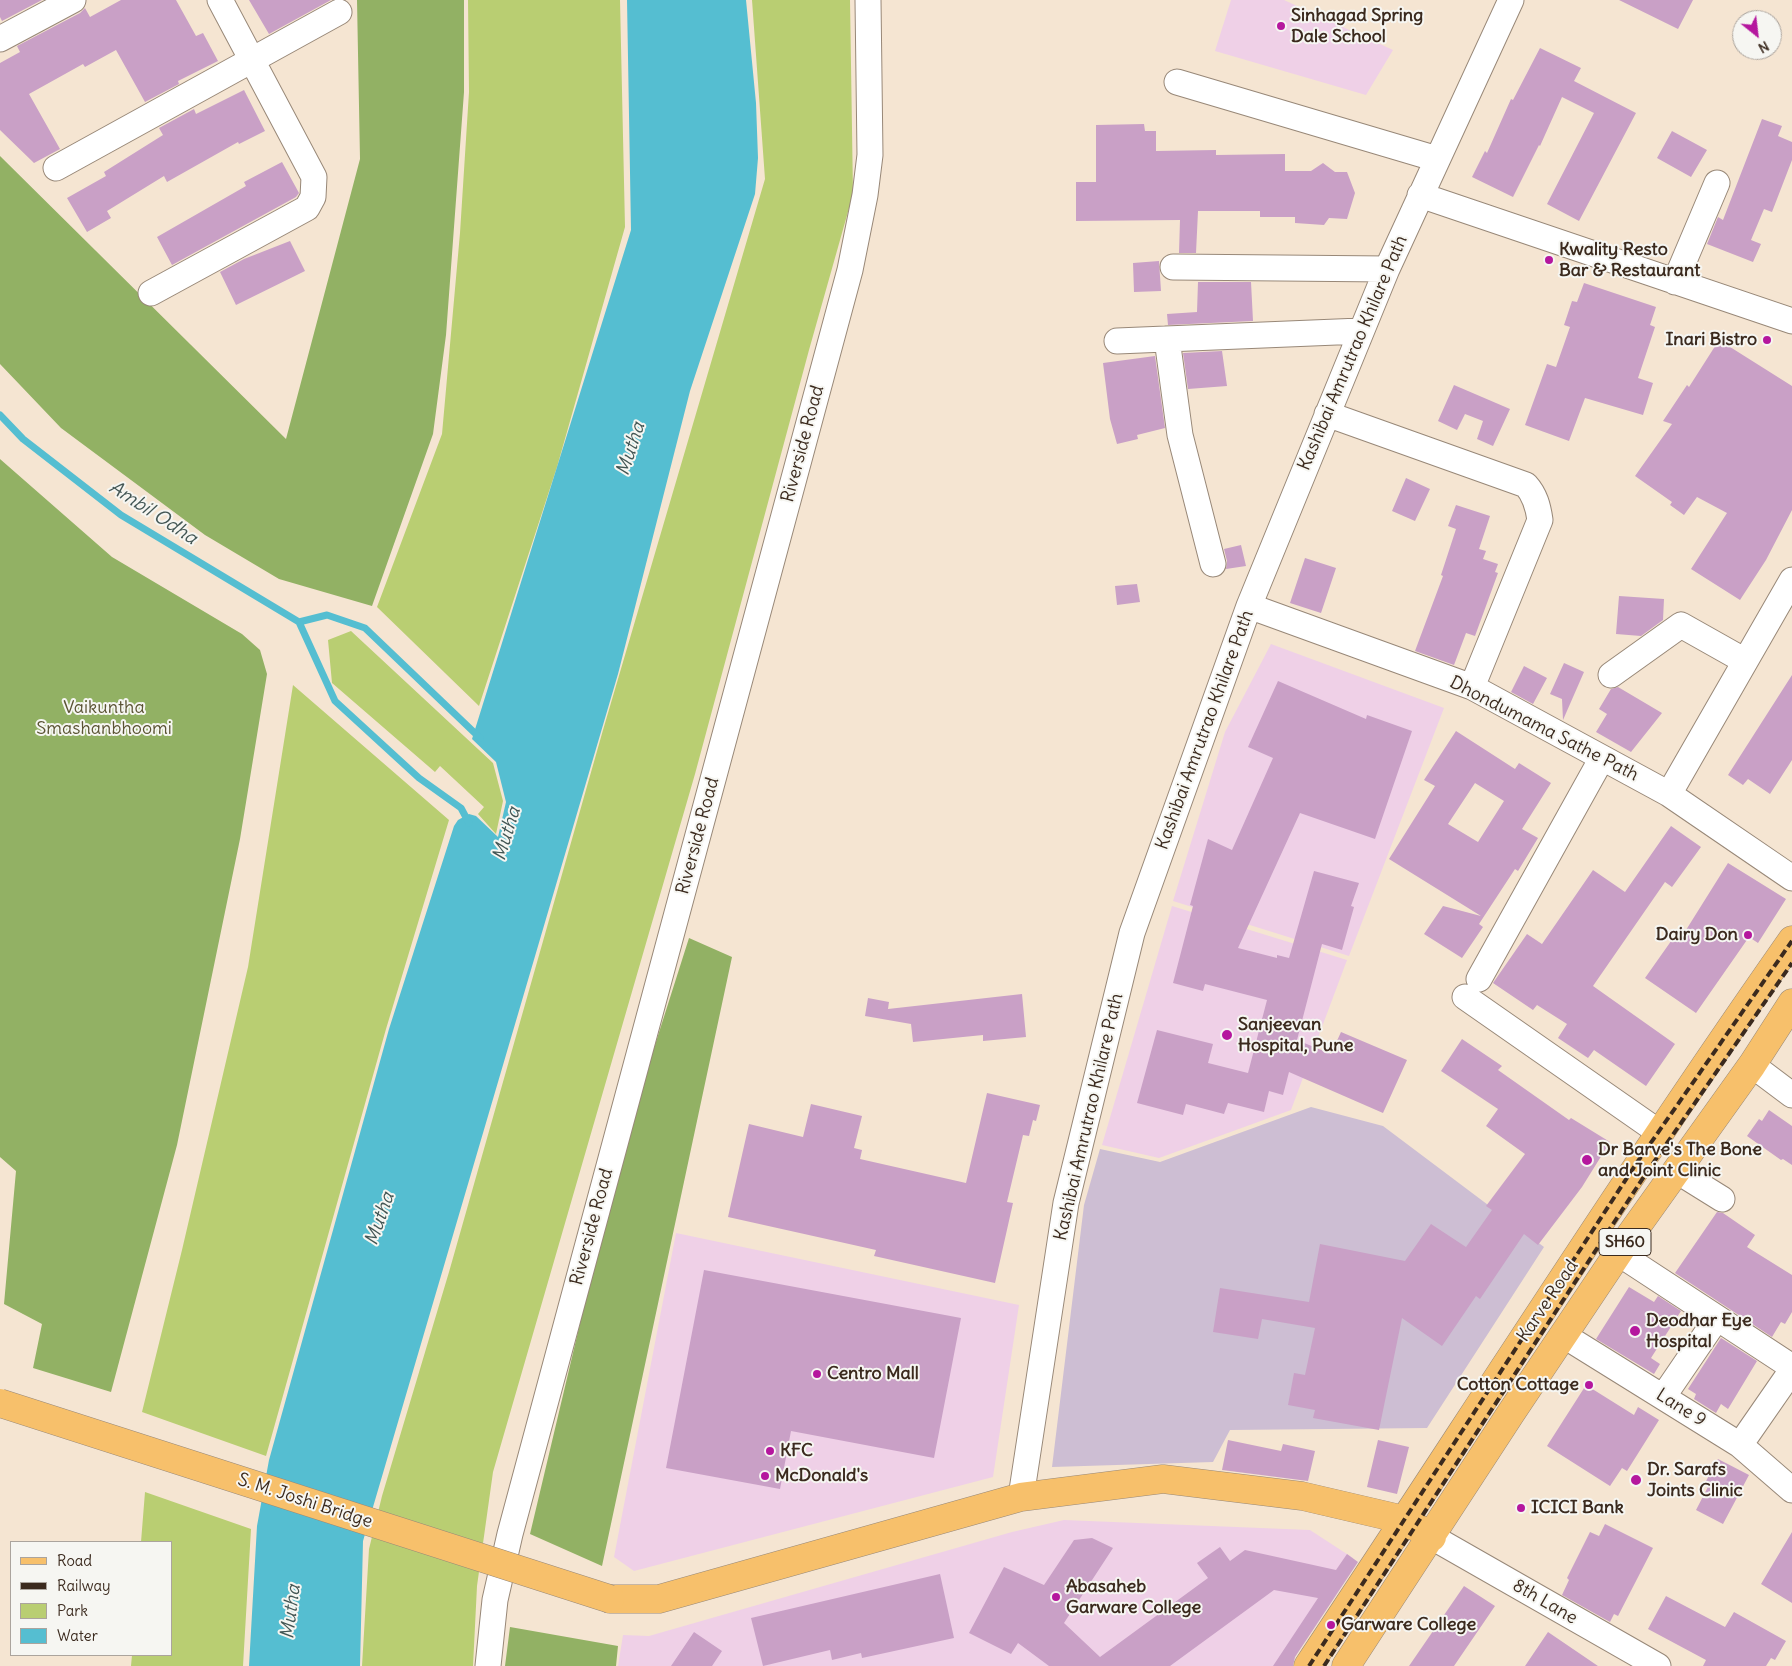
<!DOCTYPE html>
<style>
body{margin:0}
#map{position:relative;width:1792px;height:1666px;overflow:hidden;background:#f5e5d2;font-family:Delius,sans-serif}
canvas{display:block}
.legend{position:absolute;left:10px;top:1541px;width:162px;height:115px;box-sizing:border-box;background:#f6f6f2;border:1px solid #aba49d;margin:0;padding:6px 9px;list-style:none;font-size:15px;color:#3b2a1e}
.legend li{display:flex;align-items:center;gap:10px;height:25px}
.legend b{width:25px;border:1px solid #aba49d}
.north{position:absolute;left:1732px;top:10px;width:50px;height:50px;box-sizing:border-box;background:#f6f6f2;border:1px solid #aba49d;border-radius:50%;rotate:151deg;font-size:14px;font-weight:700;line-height:20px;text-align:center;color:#3b2a1e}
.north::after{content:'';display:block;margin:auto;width:18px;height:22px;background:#b5179e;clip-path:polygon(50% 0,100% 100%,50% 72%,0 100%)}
</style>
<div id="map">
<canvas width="1792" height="1666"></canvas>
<ul class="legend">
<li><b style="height:6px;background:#f7c06b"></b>Road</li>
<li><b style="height:6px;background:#3b2a1e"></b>Railway</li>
<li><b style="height:14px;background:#b9ce72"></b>Park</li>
<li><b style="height:14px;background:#55bed1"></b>Water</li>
</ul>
<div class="north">N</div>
</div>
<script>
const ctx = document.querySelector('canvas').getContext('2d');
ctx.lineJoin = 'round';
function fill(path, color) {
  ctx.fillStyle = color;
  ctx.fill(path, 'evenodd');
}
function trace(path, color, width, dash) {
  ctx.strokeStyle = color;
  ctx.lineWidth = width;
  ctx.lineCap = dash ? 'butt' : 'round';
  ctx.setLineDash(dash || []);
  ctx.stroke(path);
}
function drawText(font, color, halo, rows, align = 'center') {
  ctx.font = font + ' Delius,sans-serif';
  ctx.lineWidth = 4;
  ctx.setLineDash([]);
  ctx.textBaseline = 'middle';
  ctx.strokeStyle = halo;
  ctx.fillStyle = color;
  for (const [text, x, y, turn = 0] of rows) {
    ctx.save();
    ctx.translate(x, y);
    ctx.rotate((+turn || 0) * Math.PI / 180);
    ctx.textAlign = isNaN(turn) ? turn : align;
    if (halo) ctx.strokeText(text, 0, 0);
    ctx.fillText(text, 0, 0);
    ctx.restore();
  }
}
const built = new Path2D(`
 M1231,0H1284L1393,50L1366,95L1215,51Z
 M1271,644L1444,708L1349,956L1173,901L1225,732Z
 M1172,906L1347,960L1291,1110L1159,1158L1102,1145Z
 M676,1233L1019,1305L993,1477L634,1571L614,1557Z
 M1064,1520L1310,1530L1353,1558L1279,1666H618L623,1635L649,1636L1012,1532Z`);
const industrial = new Path2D(`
 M1311,1107L1383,1126L1544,1247L1427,1428L1230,1430L1213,1462L1052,1467L1084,1205L1100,1149L1160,1162Z`);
const green = new Path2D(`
 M468,0H620L625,227L557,467L479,706L377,607L442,434L460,233L469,92Z
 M752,0H850L853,194L809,350L695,774L493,1472L477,1586L473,1666H362L369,1549L382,1496L449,1272L603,730L765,179Z
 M351,631L493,763L503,801L496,834L478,814L484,807L440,766L435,772L332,683L328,640Z
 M293,685L449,820L386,1029L266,1456L142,1412L182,1250L248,967Z
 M145,1492L251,1529L243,1666H131L132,1655H171V1542H141Z`);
const forest = new Path2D(`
 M357,0H464V92L446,335L433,434L372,606L279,579L205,535L61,428L0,364V156L286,439L360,159Z
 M0,459L112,557L242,634L260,650L267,674L240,839L177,1145L111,1392L33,1368L42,1324L4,1304L16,1171L0,1157Z
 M689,938L732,957L602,1566L530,1534L620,1155Z
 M510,1627L618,1646L616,1666H505Z`);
const water = new Path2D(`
 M627,0H746L756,103L758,158L755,194L690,391L618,674L363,1541L360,1666H249L257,1526L269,1460L389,1029L454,826L458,820L469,814L476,816L498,837L506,802L496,762L472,739L631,230Z`);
const stream = new Path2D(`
 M0,415L23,439L121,515L299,622L335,701L419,778L461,808L469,823
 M299,622L327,615L365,628L480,738`);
const building = new Path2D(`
 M0,0H42L2,21L0,17Z
 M121,0H176L196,36L203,33L218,61L178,81L179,84L145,102L116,50L85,67L83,64L29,94L60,149L34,163L0,130V63L20,52L17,46L80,13L85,8L90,17Z
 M249,0H331L269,34Z
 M1619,0H1693L1678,29Z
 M1540,48L1581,68L1574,81L1636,113L1579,221L1547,204L1594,113L1562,97L1540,146L1539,145L1513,197L1472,177L1485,151L1487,153L1511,99L1513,100Z
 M244,90L265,131L239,144L238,142L167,182L164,176L107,211L111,218L87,232L67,198L106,176L104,172L163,135L159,128L194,109L196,114Z
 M1762,119L1782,126L1778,136L1792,142V160L1772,212L1764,209L1751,240L1761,244L1753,262L1707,244L1718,217L1723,220Z
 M1144,124L1145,131H1156V151L1216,150V155L1285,154V171H1311L1323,163L1335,172H1347L1355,193L1347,219L1329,218L1324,225L1295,223V217H1260V211H1198L1196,253H1179L1180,220L1076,221V182H1096V125Z
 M1672,131L1707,150L1691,177L1657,158Z
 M282,162L299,193L296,197L172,265L157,237L246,186L244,182Z
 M290,241L305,271L236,305L220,272L244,259Z
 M1159,261L1161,291L1134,292L1133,263Z
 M1198,282H1251L1253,321L1168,325L1167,314L1197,312Z
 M1584,283L1656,307L1650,325L1655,327L1638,378L1653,383L1643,415L1585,398L1569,441L1525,425L1547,364L1556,367L1570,327L1564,325L1572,301L1577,302Z
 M1719,340L1792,386V510L1766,560L1740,600L1691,569L1727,513L1697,497L1684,515L1670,505L1672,502L1635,476L1672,424L1663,421L1687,385L1689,387Z
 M1222,351L1227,386L1188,389L1183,353Z
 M1155,356L1165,428L1137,435L1138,439L1117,444L1110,419L1103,363Z
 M1454,385L1510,409L1493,446L1477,439L1483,421L1465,414L1457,430L1438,421Z
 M1406,478L1430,489L1415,521L1392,511Z
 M1456,505L1490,516L1479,549L1486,551L1483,559L1498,564L1495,572L1498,573L1475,636L1466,633L1454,665L1415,651L1443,576L1441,575L1456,529L1448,526Z
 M1241,545L1246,566L1226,569L1227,561L1224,549Z
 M1305,558L1336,568L1321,613L1290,603Z
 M1137,584L1140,602L1117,605L1115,586Z
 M1619,596L1664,599L1663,620L1641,636L1616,634Z
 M1564,663L1584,672L1563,720L1562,699L1550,694Z
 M1524,666L1547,678L1533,704L1511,692Z
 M1792,675V760L1770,794L1748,779L1743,785L1728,775Z
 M1278,681L1366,719L1367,715L1412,731L1375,839L1300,813L1238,948L1277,958V955L1289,958L1314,871L1359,883L1351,906L1354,907L1342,950L1322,944L1297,1040L1331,1054L1341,1032L1407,1060L1383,1113L1289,1072L1283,1095L1269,1091L1264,1112L1228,1103L1224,1114L1186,1104L1183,1115L1137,1103L1157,1030L1213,1044L1208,1063L1248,1073L1267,1000L1205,984L1203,991L1173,983L1193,906L1190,905L1208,839L1232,850L1273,758L1248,747Z
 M1618,687L1662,713L1631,752L1596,732L1607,714L1599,709L1611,689Z
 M1456,731L1515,769L1519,763L1551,783L1522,829L1538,838L1518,871L1515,869L1479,924L1483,927L1462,958L1424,934L1443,906L1481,916L1389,859L1435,786L1424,780ZM1475,783L1504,801L1478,842L1448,824Z
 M1671,826L1701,847L1672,887L1665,882L1593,986L1675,1044L1646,1086L1594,1050L1588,1058L1558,1038L1567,1024L1537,1005L1533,1010L1493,983L1527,934L1542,944L1593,870L1625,892Z
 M1728,863L1786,899L1758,943L1749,937L1696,1013L1645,978L1681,927L1686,930Z
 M1022,994L1026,1037L983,1041V1035L913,1042L911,1024L865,1016L868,998L889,1002L888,1009Z
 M1462,1039L1502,1066L1498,1070L1569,1120L1571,1118L1610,1142L1582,1187L1538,1245L1524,1234L1480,1299L1476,1296L1442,1346L1402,1318L1379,1430L1313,1418L1315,1410L1288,1405L1294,1373L1305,1375L1315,1328L1262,1319L1258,1339L1213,1332L1220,1288L1309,1302L1320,1244L1405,1261L1431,1224L1466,1247L1492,1210L1486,1206L1525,1154L1486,1126L1498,1109L1441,1071Z
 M987,1093L1040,1105L1036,1121L1033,1120L1029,1136L1023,1135L1007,1202L1013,1203L995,1283L874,1256L876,1250L728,1217L749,1124L803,1137L811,1104L862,1116L854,1148L862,1150L860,1159L966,1183Z
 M1769,1110L1792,1126V1165L1783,1159L1781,1160L1747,1136L1759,1119L1762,1121Z
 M1717,1212L1723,1213L1755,1235L1747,1247L1792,1275V1312L1785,1324L1781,1322L1772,1337L1675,1273Z
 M704,1270L961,1318L934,1458L791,1431L780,1489L666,1468Z
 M1629,1287L1654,1302L1658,1296L1681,1311L1651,1358L1660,1364L1654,1374L1596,1339Z
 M1721,1338L1757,1361L1728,1409L1721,1404L1716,1413L1694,1399L1696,1394L1688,1389Z
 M1586,1385L1634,1415L1638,1407L1659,1420L1627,1471L1622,1468L1610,1486L1547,1446Z
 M1228,1440L1281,1451L1283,1444L1315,1451L1308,1481L1222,1470Z
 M1378,1440L1409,1447L1397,1494L1367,1487Z
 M1718,1459L1749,1475L1723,1524L1696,1510L1710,1483L1706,1481Z
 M1605,1524L1653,1548L1618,1616L1614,1614L1610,1622L1562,1595L1569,1580L1567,1578L1590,1532L1599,1536Z
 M1792,1532V1603L1761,1584Z
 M1092,1538L1113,1548L1064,1623L1100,1657L1208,1578L1197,1563L1220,1547L1230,1561L1245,1550L1336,1570L1347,1554L1358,1562L1295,1657L1293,1666H1273L1318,1598L1274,1590L1170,1666H1049L1018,1643L1011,1654L969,1633L1004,1567L1044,1585L1074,1540Z
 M940,1574L954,1638L862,1658L861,1653L832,1660L830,1650L763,1666L751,1618Z
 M1464,1586L1495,1606L1454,1666H1409Z
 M1666,1596L1725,1627L1734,1612L1786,1641L1775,1660L1771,1658L1766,1666H1703L1706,1660L1648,1629Z
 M694,1632L722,1651L712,1666H671Z
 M1548,1632L1598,1666H1525Z`);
const minor = new Path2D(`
 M0,39L73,0
 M1177,82L1437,159
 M56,168L339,12
 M1420,195L1792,321
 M1173,267L1387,269
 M1675,282L1717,183
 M151,293L307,208L313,197L314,177L220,0
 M1167,339L1180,435L1213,564
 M1117,341L1361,331
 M1327,414L1526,485C1535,495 1538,506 1540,520L1472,687
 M1249,606L1472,687L1669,794L1792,878
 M1611,675L1681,625L1745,661
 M1669,794L1792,580
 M1479,979L1602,758
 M1465,997L1660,1133
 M1752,1065L1792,1095
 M1677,1171L1722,1199
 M1618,1253L1792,1367
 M1563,1335L1740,1445L1792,1490
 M1663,1397L1717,1318
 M1740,1445L1792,1370
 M1021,1497L1066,1203L1132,933L1249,606L1387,269L1511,0
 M1432,1537L1658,1666
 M488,1666L495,1600L510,1534L850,270L865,195L870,155L868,0`);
const major = new Path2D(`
 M610,1599H659L1021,1497L1163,1479L1302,1496L1405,1520L1432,1537
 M1308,1666C1469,1424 1625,1178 1792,940
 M1346,1666L1511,1413L1629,1237L1752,1065L1792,1003`);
const rail = new Path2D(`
 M1309,1666L1636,1164L1792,941
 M1324,1666L1647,1172L1792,963`);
const majorBridge = new Path2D(`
 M0,1403L610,1599`);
const markers = [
 [1281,26,5,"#b5179e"],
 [1549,260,5,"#b5179e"],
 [1767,340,5,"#b5179e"],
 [1748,935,5,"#b5179e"],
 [1227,1035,6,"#b5179e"],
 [1587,1160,6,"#b5179e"],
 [1635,1331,6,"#b5179e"],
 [817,1374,5,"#b5179e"],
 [1589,1385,5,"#b5179e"],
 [770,1451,5,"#b5179e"],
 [765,1476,5,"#b5179e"],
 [1636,1480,6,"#b5179e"],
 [1521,1508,5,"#b5179e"],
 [1056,1597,5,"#b5179e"],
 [1331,1625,5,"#b5179e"]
];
const shields = [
 [1625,1242,52]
];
const shieldNames = [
 ["SH60",1625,1242]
];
const poiNames = [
 ["Sinhagad Spring",1291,16],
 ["Dale School",1291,37],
 ["Kwality Resto",1559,250],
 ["Bar & Restaurant",1559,271],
 ["Inari Bistro",1757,340,"right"],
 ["Dairy Don",1738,935,"right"],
 ["Sanjeevan",1238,1025],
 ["Hospital, Pune",1238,1046],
 ["Dr Barve's The Bone",1598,1150],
 ["and Joint Clinic",1598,1171],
 ["Deodhar Eye",1646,1321],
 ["Hospital",1646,1342],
 ["Centro Mall",827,1374],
 ["Cotton Cottage",1579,1385,"right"],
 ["KFC",780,1451],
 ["Dr. Sarafs",1647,1470],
 ["Joints Clinic",1647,1491],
 ["McDonald's",775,1476],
 ["ICICI Bank",1531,1508],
 ["Abasaheb",1066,1587],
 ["Garware College",1066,1608],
 ["Garware College",1341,1625]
];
const streetNames = [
 ["Kashibai Amrutrao Khilare Path",1353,353,-67],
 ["Riverside Road",803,444,-75],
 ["Dhondumama Sathe Path",1544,729,27],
 ["Kashibai Amrutrao Khilare Path",1205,730,-70],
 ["Riverside Road",698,836,-75],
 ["Kashibai Amrutrao Khilare Path",1089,1117,-77],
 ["Riverside Road",592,1227,-75],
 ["Karve Road",1548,1301,-56],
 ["Lane 9",1681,1408,32],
 ["S. M. Joshi Bridge",305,1501,18],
 ["8th Lane",1545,1602,30]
];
const parkNames = [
 ["Vaikuntha",104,708],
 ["Smashanbhoomi",104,729]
];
const waterNames = [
 ["Mutha",631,449,-72],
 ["Ambil Odha",153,513,33],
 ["Mutha",507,834,-73],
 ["Mutha",380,1219,-71],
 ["Mutha",291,1612,-83]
];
fill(built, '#efd0e7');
fill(industrial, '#cdbed3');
fill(green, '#b9ce72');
fill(forest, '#92b164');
fill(water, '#55bed1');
trace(stream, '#55bed1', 7);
fill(building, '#c9a0c6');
trace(minor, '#988878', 27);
trace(major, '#988878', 29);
trace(minor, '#fff', 25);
trace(major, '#f7c06b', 28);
trace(rail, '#3b2a1e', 4, [8, 4]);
trace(majorBridge, '#988878', 29, []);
trace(majorBridge, '#f7c06b', 28);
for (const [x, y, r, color] of markers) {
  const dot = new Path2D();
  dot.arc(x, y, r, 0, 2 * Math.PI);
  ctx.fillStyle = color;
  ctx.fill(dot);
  trace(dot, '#f6f6f2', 2);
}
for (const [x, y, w] of shields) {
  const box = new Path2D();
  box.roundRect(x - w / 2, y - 13.5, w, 27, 4);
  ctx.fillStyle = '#f6f6f2';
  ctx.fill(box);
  trace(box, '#3b2a1e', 1);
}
drawText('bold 16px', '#3b2a1e', null, shieldNames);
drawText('bold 18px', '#3b2a1e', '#f6f6f2', poiNames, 'left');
drawText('18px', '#3b2a1e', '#f6f6f2', streetNames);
drawText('18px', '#5a5333', '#f6f6f2', parkNames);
drawText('italic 19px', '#435654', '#f6f6f2', waterNames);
</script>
